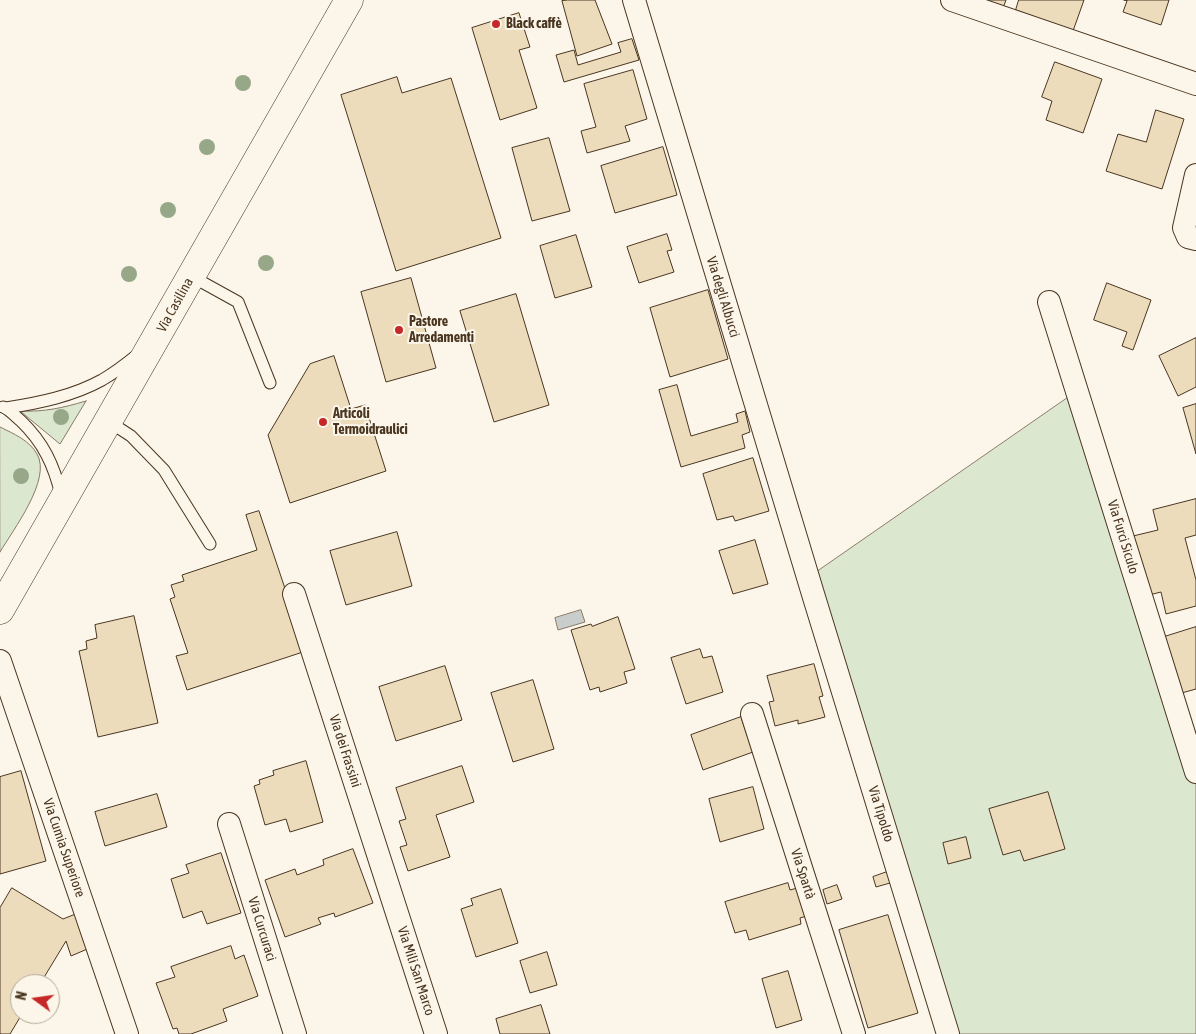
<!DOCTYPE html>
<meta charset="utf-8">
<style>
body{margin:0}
#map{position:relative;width:1196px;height:1034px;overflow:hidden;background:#fbf6e9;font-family:"Asap Condensed",sans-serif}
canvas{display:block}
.north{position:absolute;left:10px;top:974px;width:50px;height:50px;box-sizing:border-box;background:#fbf6e9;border:1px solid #b4a999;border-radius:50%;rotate:284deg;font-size:14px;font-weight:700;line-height:20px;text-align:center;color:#4a3520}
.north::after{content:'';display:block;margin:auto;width:18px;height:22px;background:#c62828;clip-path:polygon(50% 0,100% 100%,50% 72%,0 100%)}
</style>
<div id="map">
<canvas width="1196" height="1034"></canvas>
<div class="north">N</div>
</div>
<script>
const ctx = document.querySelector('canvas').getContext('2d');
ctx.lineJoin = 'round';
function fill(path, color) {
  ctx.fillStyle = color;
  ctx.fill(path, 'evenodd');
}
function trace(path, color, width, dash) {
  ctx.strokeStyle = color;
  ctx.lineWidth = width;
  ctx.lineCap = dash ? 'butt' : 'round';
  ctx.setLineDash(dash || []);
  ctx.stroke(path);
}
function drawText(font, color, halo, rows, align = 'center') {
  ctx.font = font + ' "Asap Condensed",sans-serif';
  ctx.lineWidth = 4;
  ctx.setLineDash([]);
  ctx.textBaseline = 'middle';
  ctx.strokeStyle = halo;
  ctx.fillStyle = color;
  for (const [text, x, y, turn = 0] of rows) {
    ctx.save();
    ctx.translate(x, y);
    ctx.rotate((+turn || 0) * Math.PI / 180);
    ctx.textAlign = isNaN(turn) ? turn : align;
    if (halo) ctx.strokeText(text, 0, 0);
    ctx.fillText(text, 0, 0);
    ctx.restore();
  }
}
const green = new Path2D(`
 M1079,390L1196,770V1034H948L808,578Z
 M86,401L60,444L20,411C45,412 62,408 86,401Z
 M0,427C14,434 29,440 37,454C52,479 13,530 0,552Z`);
const water = new Path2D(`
 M581,610L585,622L558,630L555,618Z`);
const building = new Path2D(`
 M568,0H595L612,44L577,56L562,1Z
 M983,0H1006L1003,8Z
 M1019,0H1084L1073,31L1016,10Z
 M1124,0H1169L1161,25L1123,12L1127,1Z
 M519,13L530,47L519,50L537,108L500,120L472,28Z
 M632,39L639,60L564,82L556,55L574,50L578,65L621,52L618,43Z
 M1055,62L1102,79L1083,133L1046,120L1052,101L1042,97Z
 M633,70L647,119L625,126L630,141L587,153L581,131L596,127L584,84Z
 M397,77L402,93L451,78L501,238L396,271L341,95Z
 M1156,110L1184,119L1162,189L1106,171L1118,134L1146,142Z
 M549,138L570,211L532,221L512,148Z
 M663,147L677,195L615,213L601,166Z
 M667,234L672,250L667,251L674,272L639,283L627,247Z
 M576,235L592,287L555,298L540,246Z
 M411,278L436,368L386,382L361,292Z
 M1107,283L1151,300L1133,350L1122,346L1127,332L1094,320Z
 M708,290L728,359L670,377L650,308Z
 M516,294L549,405L494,422L460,311Z
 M1196,338V387L1178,396L1159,356Z
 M334,356L351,409L365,405L386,471L290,503L268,435L310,364Z
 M677,385L691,436L738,422L736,414L745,411L750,432L742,435L745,448L681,467L659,390Z
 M1196,404V454L1183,408Z
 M753,458L769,511L735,521L733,516L717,520L703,474Z
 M1196,499V535L1185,538L1196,580V606L1166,614L1161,592L1149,595L1133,536L1158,530L1153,510Z
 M259,511L306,651L187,690L176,656L188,653L170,599L175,597L171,585L184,581L182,575L257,550L246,515Z
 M397,532L412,586L346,605L330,551Z
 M755,540L768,584L733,594L719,551Z
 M134,616L158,723L98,737L79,651L87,649L86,641L97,638L95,625Z
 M618,617L635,669L624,672L627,683L600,692L599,687L590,690L571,630L591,624L592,626Z
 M1196,627V689L1178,694L1161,638Z
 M700,649L703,658L712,656L723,692L686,704L671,658Z
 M814,664L823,696L819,697L825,717L798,724V720L775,726L769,702L774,701L767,676Z
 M445,666L462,720L396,741L379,687Z
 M533,680L554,749L513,762L491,693Z
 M741,717L753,752L703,770L691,735Z
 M306,761L323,822L290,832L286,819L265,825L254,786L260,784L259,780L274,775L273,771Z
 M462,766L474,802L436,815L450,857L408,871L400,847L407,845L399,821L406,819L396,788Z
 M21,771L46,861L0,874V777Z
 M753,787L764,829L720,842L709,799Z
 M1048,792L1065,849L1024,861L1020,850L1003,855L989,809Z
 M157,794L167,827L105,846L95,812Z
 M966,837L971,858L948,864L943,843Z
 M353,849L373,903L335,917L334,913L318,918L321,924L285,937L265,880L295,869L297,875L324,865L323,860Z
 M221,853L241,913L207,924L202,911L183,918L171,879L189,873L186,865Z
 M887,872L890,883L876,887L873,877Z
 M788,883L790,890L801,887L810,915L800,918L801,924L749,940L746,930L735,933L725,902Z
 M837,885L842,899L827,904L823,890Z
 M12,888L63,919L78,913L92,947L71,956L66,941L40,984H20V1014H22L10,1034H0V908Z
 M501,889L518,943L476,957L461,909L473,905L471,899Z
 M888,915L918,1013L868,1028L839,930Z
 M231,946L235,959L244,955L258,996L223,1009L227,1021L191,1034H179L177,1028L173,1029L156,983L175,977L171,967Z
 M547,952L557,985L530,993L520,961Z
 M788,971L802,1020L776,1028L762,979Z
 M541,1005L550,1034H500L496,1019Z`);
const service = new Path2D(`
 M191,276L238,302L270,383
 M3,407C9,409 15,416 21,421C43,442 54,465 61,495
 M6,408C39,403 73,396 102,380C114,373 126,364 137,355
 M108,421L131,436L164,470L210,544`);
const minor = new Path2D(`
 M634,0L813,594L948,1034
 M952,0L1196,84
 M1196,175L1184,228L1188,237L1196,239
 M1049,302L1196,772
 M294,594L436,1034
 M0,661L127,1034
 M752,714L854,1034
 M229,824L295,1034`);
const primary = new Path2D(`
 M0,610L349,0`);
const trees = [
 [243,83],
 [207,147],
 [168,210],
 [266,263],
 [129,274],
 [61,417],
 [21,476]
];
const markers = [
 [496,24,5,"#c62828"],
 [399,330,5,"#c62828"],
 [323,422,5,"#c62828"]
];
const poiNames = [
 ["Black caffè",506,24],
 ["Pastore",409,322],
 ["Arredamenti",409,338],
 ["Articoli",333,414],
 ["Termoidraulici",333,430]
];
const streetNames = [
 ["Via degli Albucci",723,297,73],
 ["Via Casilina",175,305,-61],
 ["Via Furci Siculo",1123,537,73],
 ["Via dei Frassini",345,751,72],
 ["Via Tipoldo",881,814,73],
 ["Via Cumia Superiore",64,848,71],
 ["Via Spartà",803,874,72],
 ["Via Curcuraci",262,929,73],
 ["Via Mili San Marco",416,971,72]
];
fill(green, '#dce7d0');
trace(green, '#887966', 1);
fill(water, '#c9cecd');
trace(water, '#887966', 1);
fill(building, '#ecdcbc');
trace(building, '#4a3520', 1);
trace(service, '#4a3520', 13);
trace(minor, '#4a3520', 24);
trace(primary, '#4a3520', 29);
trace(service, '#fbf6e9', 11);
trace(minor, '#fbf6e9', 22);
trace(primary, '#fbf6e9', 28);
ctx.fillStyle = '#96a887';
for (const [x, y] of trees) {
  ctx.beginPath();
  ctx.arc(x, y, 8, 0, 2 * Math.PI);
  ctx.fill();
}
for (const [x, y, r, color] of markers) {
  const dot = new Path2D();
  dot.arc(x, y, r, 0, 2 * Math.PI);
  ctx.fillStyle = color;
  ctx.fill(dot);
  trace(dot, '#fbf6e9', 2);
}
drawText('bold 14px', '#4a3520', '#fbf6e9', poiNames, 'left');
drawText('14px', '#4a3520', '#fbf6e9', streetNames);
</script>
